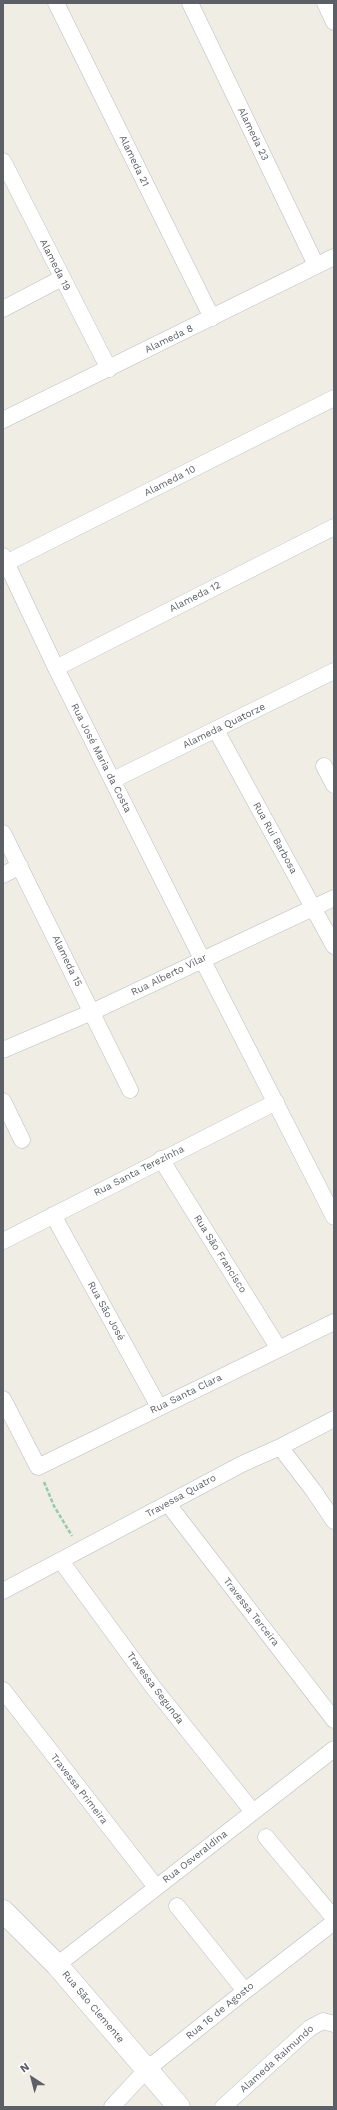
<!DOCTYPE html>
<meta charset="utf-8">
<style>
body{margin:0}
#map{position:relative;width:337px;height:2110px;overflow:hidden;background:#efede4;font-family:"Work Sans",sans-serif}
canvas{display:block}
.frame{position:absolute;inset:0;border:4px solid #5c6066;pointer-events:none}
.north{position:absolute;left:12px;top:2058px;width:40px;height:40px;-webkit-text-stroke:3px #fff;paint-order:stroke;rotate:324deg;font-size:11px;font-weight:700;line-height:16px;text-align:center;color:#5c6066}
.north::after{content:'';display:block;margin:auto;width:14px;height:18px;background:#5c6066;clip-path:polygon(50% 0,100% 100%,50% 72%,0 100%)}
</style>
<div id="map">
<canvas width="337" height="2110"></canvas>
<div class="frame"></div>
<div class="north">N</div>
</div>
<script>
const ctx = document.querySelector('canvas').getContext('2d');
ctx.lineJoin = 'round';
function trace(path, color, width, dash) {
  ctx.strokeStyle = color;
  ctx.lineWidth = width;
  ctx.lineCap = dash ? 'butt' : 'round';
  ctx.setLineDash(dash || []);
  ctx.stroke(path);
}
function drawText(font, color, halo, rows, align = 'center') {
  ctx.font = font + ' "Work Sans",sans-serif';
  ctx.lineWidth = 3.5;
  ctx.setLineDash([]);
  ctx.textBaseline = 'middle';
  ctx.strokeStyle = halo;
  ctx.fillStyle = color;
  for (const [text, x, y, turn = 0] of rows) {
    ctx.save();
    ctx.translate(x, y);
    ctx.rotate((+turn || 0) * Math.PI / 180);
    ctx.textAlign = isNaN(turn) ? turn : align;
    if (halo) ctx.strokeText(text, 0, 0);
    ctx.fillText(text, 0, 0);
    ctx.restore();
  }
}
const path = new Path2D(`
 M44,1482L54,1506L72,1536`);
const minor = new Path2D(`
 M56,3L212,318
 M190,3L316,265
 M325,3L334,22
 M3,161L109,369
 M3,309L62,278
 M3,420L334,257
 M3,556L56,668L202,959L334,1217
 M6,563L334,398
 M56,668L334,527
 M216,730L334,946
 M324,766L334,785
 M113,780L334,671
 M3,833L130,1090
 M3,875L20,866
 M3,1050L92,1012L334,898
 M3,1101L22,1140
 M161,1159L279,1349
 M53,1215L159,1407
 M3,1241L276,1102
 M3,1399L38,1467L334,1322
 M280,1447L334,1419
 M168,1504L334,1720
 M61,1561L153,1687L253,1812
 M3,1591L242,1464L280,1447L313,1490L334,1521
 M3,1690L156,1887
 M266,1837L334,1918
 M177,1906L245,1991
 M57,1965L334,1749
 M112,2107L146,2070L245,1991L334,1922
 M223,2107L310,2028L323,2021L334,2024`);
const secondary = new Path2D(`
 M3,1911L57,1965L179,2107`);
const streetNames = [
 ["Alameda 23",253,134,64],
 ["Alameda 21",134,161,64],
 ["Alameda 19",55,265,63],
 ["Alameda 8",169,339,-26],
 ["Alameda 10",170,481,-27],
 ["Alameda 12",195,597,-27],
 ["Alameda Quatorze",224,726,-26],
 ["Rua José Maria da Costa",101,758,63],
 ["Rua Rui Barbosa",275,838,61],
 ["Alameda 15",67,961,64],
 ["Rua Alberto Vilar",169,975,-26],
 ["Rua Santa Terezinha",139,1171,-27],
 ["Rua São Francisco",220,1254,58],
 ["Rua São José",106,1311,61],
 ["Rua Santa Clara",186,1394,-26],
 ["Travessa Quatro",181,1496,-29],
 ["Travessa Terceira",251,1612,52],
 ["Travessa Segunda",155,1688,53],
 ["Travessa Primeira",79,1789,52],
 ["Rua Osveraldina",195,1857,-38],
 ["Rua São Clemente",93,2007,50],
 ["Rua 16 de Agosto",220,2011,-39],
 ["Alameda Raimundo",277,2059,-42]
];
trace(minor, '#b9bcc1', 17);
trace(secondary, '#babdc3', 23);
trace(path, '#97caa7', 2.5, [4, 2]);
trace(minor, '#fff', 16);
trace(secondary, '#fff', 22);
drawText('10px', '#5c6066', '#fff', streetNames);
</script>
